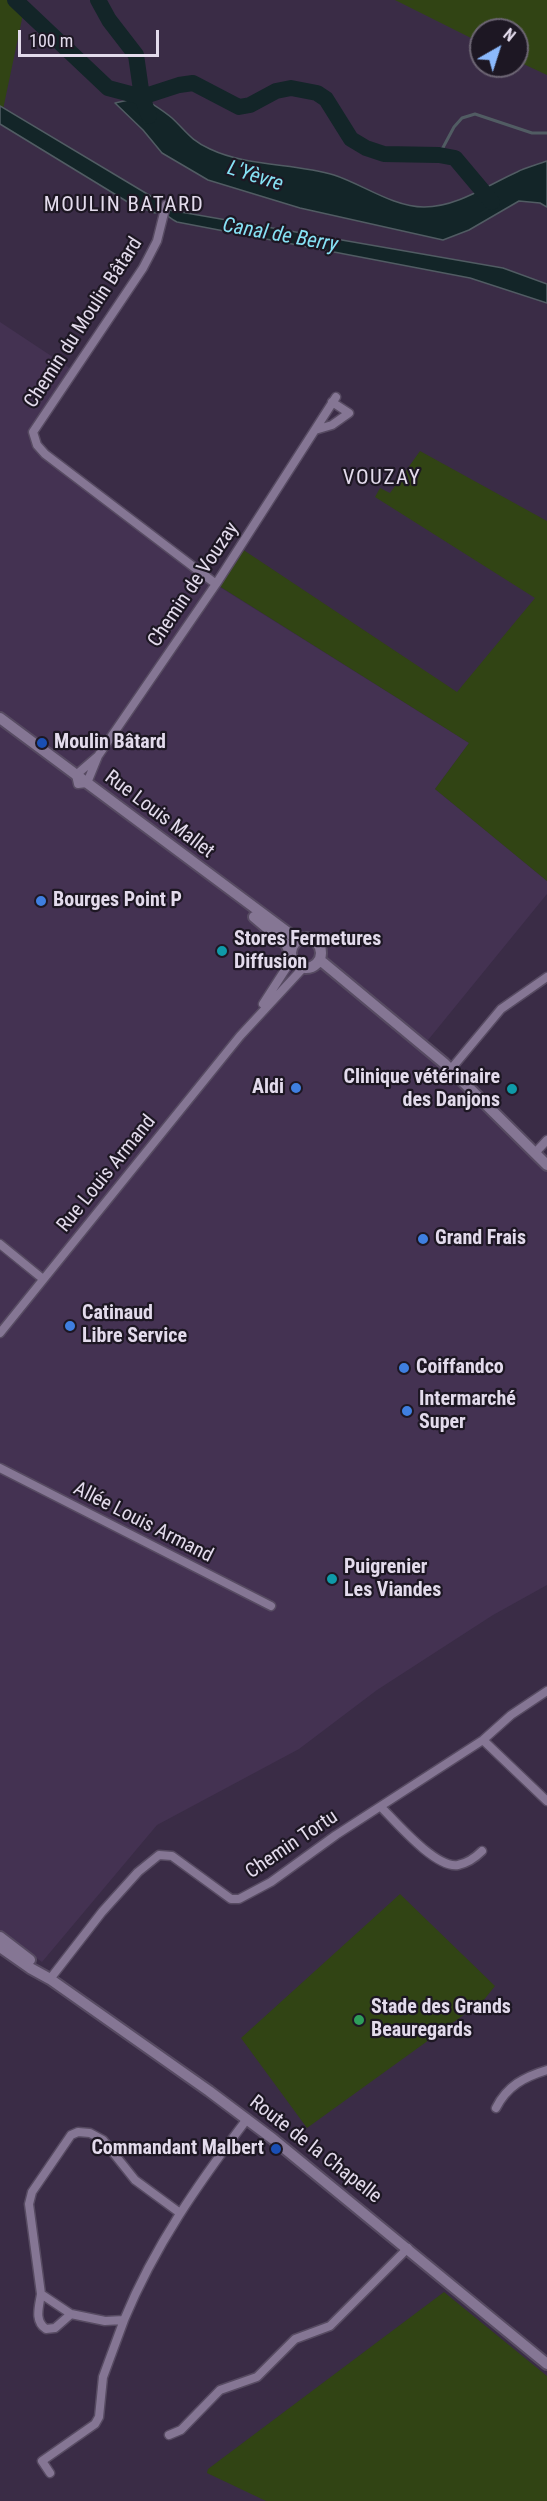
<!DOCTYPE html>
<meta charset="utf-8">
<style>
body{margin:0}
#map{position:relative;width:547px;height:2501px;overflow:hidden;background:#3a2c46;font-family:"Roboto Condensed",sans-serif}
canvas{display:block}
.north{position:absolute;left:469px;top:18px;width:60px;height:60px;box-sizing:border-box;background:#1d1723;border:2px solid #6c6573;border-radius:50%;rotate:39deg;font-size:16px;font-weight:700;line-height:24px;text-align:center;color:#e3dbec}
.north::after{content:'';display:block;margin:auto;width:21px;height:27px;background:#8bb9fc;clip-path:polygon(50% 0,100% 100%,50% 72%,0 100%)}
.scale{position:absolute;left:18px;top:30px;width:141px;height:27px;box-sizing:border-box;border:3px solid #e3dbec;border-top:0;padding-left:8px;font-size:18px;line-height:21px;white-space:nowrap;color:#e3dbec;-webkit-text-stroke:4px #1d1723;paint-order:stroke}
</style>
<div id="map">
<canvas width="547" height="2501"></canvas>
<div class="north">N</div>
<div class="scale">100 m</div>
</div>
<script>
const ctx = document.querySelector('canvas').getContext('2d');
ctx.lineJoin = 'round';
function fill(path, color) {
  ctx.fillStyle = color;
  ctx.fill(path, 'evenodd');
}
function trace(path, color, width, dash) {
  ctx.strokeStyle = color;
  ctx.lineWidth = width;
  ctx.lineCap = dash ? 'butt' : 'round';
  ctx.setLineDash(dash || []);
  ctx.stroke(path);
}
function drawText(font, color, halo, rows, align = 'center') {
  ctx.font = font + ' "Roboto Condensed",sans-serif';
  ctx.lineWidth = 4.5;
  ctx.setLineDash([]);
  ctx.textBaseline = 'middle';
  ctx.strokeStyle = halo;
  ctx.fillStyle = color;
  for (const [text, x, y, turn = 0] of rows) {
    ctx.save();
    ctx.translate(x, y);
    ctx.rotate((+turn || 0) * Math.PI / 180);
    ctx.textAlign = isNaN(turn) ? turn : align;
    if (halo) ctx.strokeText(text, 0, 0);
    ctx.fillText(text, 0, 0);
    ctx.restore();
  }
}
const built = new Path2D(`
 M0,322L74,371L33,432L37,445L207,579L469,743L435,789L547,881V894L424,1045L547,1165V1585L493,1615L377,1690L299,1749L157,1825L42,1962L0,1932Z`);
const green = new Path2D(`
 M0,0H26L1,119H0Z
 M395,0H547V75L517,61V30H481V43Z
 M420,451L547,521V881L435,789L469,743L216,584L239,547L457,692L535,598L375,497L380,488L390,493Z
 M400,1894L495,1986L483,2001L307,2128L241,2038Z
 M444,2292L547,2376V2501H266L207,2473L208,2469Z`);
const water = new Path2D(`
 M142,97C152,104 163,110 172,118C186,131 190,140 210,149C248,167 294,163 334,175C362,184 393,207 424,207C457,207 488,185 517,172C526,167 537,165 547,161V207L540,203L519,201L469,230L443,240L300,208L208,180L162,153L143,130L115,103Z
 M0,106L159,201L161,206L169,210L503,268L547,284V303L470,278L177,222C170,219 167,214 159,211L155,213L131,204L0,124Z`);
const stream = new Path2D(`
 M439,155L454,127L462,118L475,114L532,133H547`);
const river = new Path2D(`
 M15,0L108,88L142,97
 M98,0L109,20L136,55L142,97L149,116
 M142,97L179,85L193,83L239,107L250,105L276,91L291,88L317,93L326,99L351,139L366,148L384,154L439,155L455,158L492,202`);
const street = new Path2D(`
 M166,205L157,241L143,268L33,432L37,445L45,454L216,584
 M315,430L332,425L349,413L332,402
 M98,756L216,584L336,397
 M98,756L87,783L78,784L76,775Z
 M263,1004L292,959
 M451,1069L501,1009L547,977
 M535,1153L547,1140
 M0,1244L43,1279
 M0,1333L240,1036L303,968
 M0,1468L271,1606
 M483,1740L547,1801
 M381,1807C396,1822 436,1869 458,1865C468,1863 475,1858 482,1851
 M50,1979L102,1912L138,1872L159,1855L172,1856L231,1899H239L271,1882L336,1835L483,1740L511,1715L547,1691
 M496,2108C507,2086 524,2077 547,2070
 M180,2213L135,2180L103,2140L90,2133L78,2132L71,2135L32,2192L29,2204L41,2294L71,2314L105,2321L124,2320C155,2245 198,2184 247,2119
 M41,2294C39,2307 34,2321 46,2329L55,2328L71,2314
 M169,2435L181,2430L220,2390L257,2377L295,2339L330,2326L408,2248
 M50,2473L42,2461L95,2424L99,2417L103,2377L124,2320`);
const secondary = new Path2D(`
 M0,718L298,940
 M254,917L286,944L291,954
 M291 953a15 15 0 1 1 30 0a15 15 0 1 1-30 0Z
 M320,960L444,1063L547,1165
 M0,1937L30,1960
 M0,1947L30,1968L50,1979L209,2091L273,2139L547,2364`);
const markers = [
 [42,743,6,"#1a4fb4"],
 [41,901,6,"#3f7fe0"],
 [222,951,6,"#0f9aa8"],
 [296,1088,6,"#3f7fe0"],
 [512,1089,6,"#0f9aa8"],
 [423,1239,6,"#3f7fe0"],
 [70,1326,6,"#3f7fe0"],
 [404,1368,6,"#3f7fe0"],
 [407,1411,6,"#3f7fe0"],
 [332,1579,6,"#0f9aa8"],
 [359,2020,6,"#2e9e5b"],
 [276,2149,6,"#1a4fb4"]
];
const streetNames = [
 ["Chemin du Moulin Bâtard",84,323,-57],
 ["Chemin de Vouzay",194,585,-56],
 ["Rue Louis Mallet",159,815,37],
 ["Rue Louis Armand",107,1174,-51],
 ["Allée Louis Armand",143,1523,27],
 ["Chemin Tortu",292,1845,-34],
 ["Route de la Chapelle",315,2150,38]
];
const poiNames = [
 ["Moulin Bâtard",54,743],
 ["Bourges Point P",53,901],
 ["Stores Fermetures",234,940],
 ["Diffusion",234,963],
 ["Clinique vétérinaire",500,1078,"right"],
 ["des Danjons",500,1101,"right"],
 ["Aldi",284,1088,"right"],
 ["Grand Frais",435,1239],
 ["Catinaud",82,1314],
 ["Libre Service",82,1337],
 ["Coiffandco",416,1368],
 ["Intermarché",419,1400],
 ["Super",419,1423],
 ["Puigrenier",344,1568],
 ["Les Viandes",344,1591],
 ["Stade des Grands",371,2008],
 ["Beauregards",371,2031],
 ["Commandant Malbert",264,2149,"right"]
];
const waterNames = [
 ["L'Yèvre",255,177,18],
 ["Canal de Berry",280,236,10]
];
const neighbourhoodNames = [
 ["MOULIN BATARD",124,206],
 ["VOUZAY",382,479]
];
fill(built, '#443252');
fill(green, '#314414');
fill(water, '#132528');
trace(water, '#515c63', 1.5);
trace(stream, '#515c63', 3);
trace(river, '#132528', 16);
trace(street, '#574b62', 11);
trace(secondary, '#574b62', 14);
trace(street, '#857694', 8);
trace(secondary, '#857694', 10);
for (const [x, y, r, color] of markers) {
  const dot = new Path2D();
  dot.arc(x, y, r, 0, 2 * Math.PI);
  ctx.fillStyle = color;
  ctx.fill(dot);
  trace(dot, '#1d1723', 2);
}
drawText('20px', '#e3dbec', '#1d1723', streetNames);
drawText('bold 20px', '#e3dbec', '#1d1723', poiNames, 'left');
drawText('italic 21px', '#86e2f5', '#1d1723', waterNames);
ctx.letterSpacing = '1.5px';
drawText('21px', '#e3dbec', '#1d1723', neighbourhoodNames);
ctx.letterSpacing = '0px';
</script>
